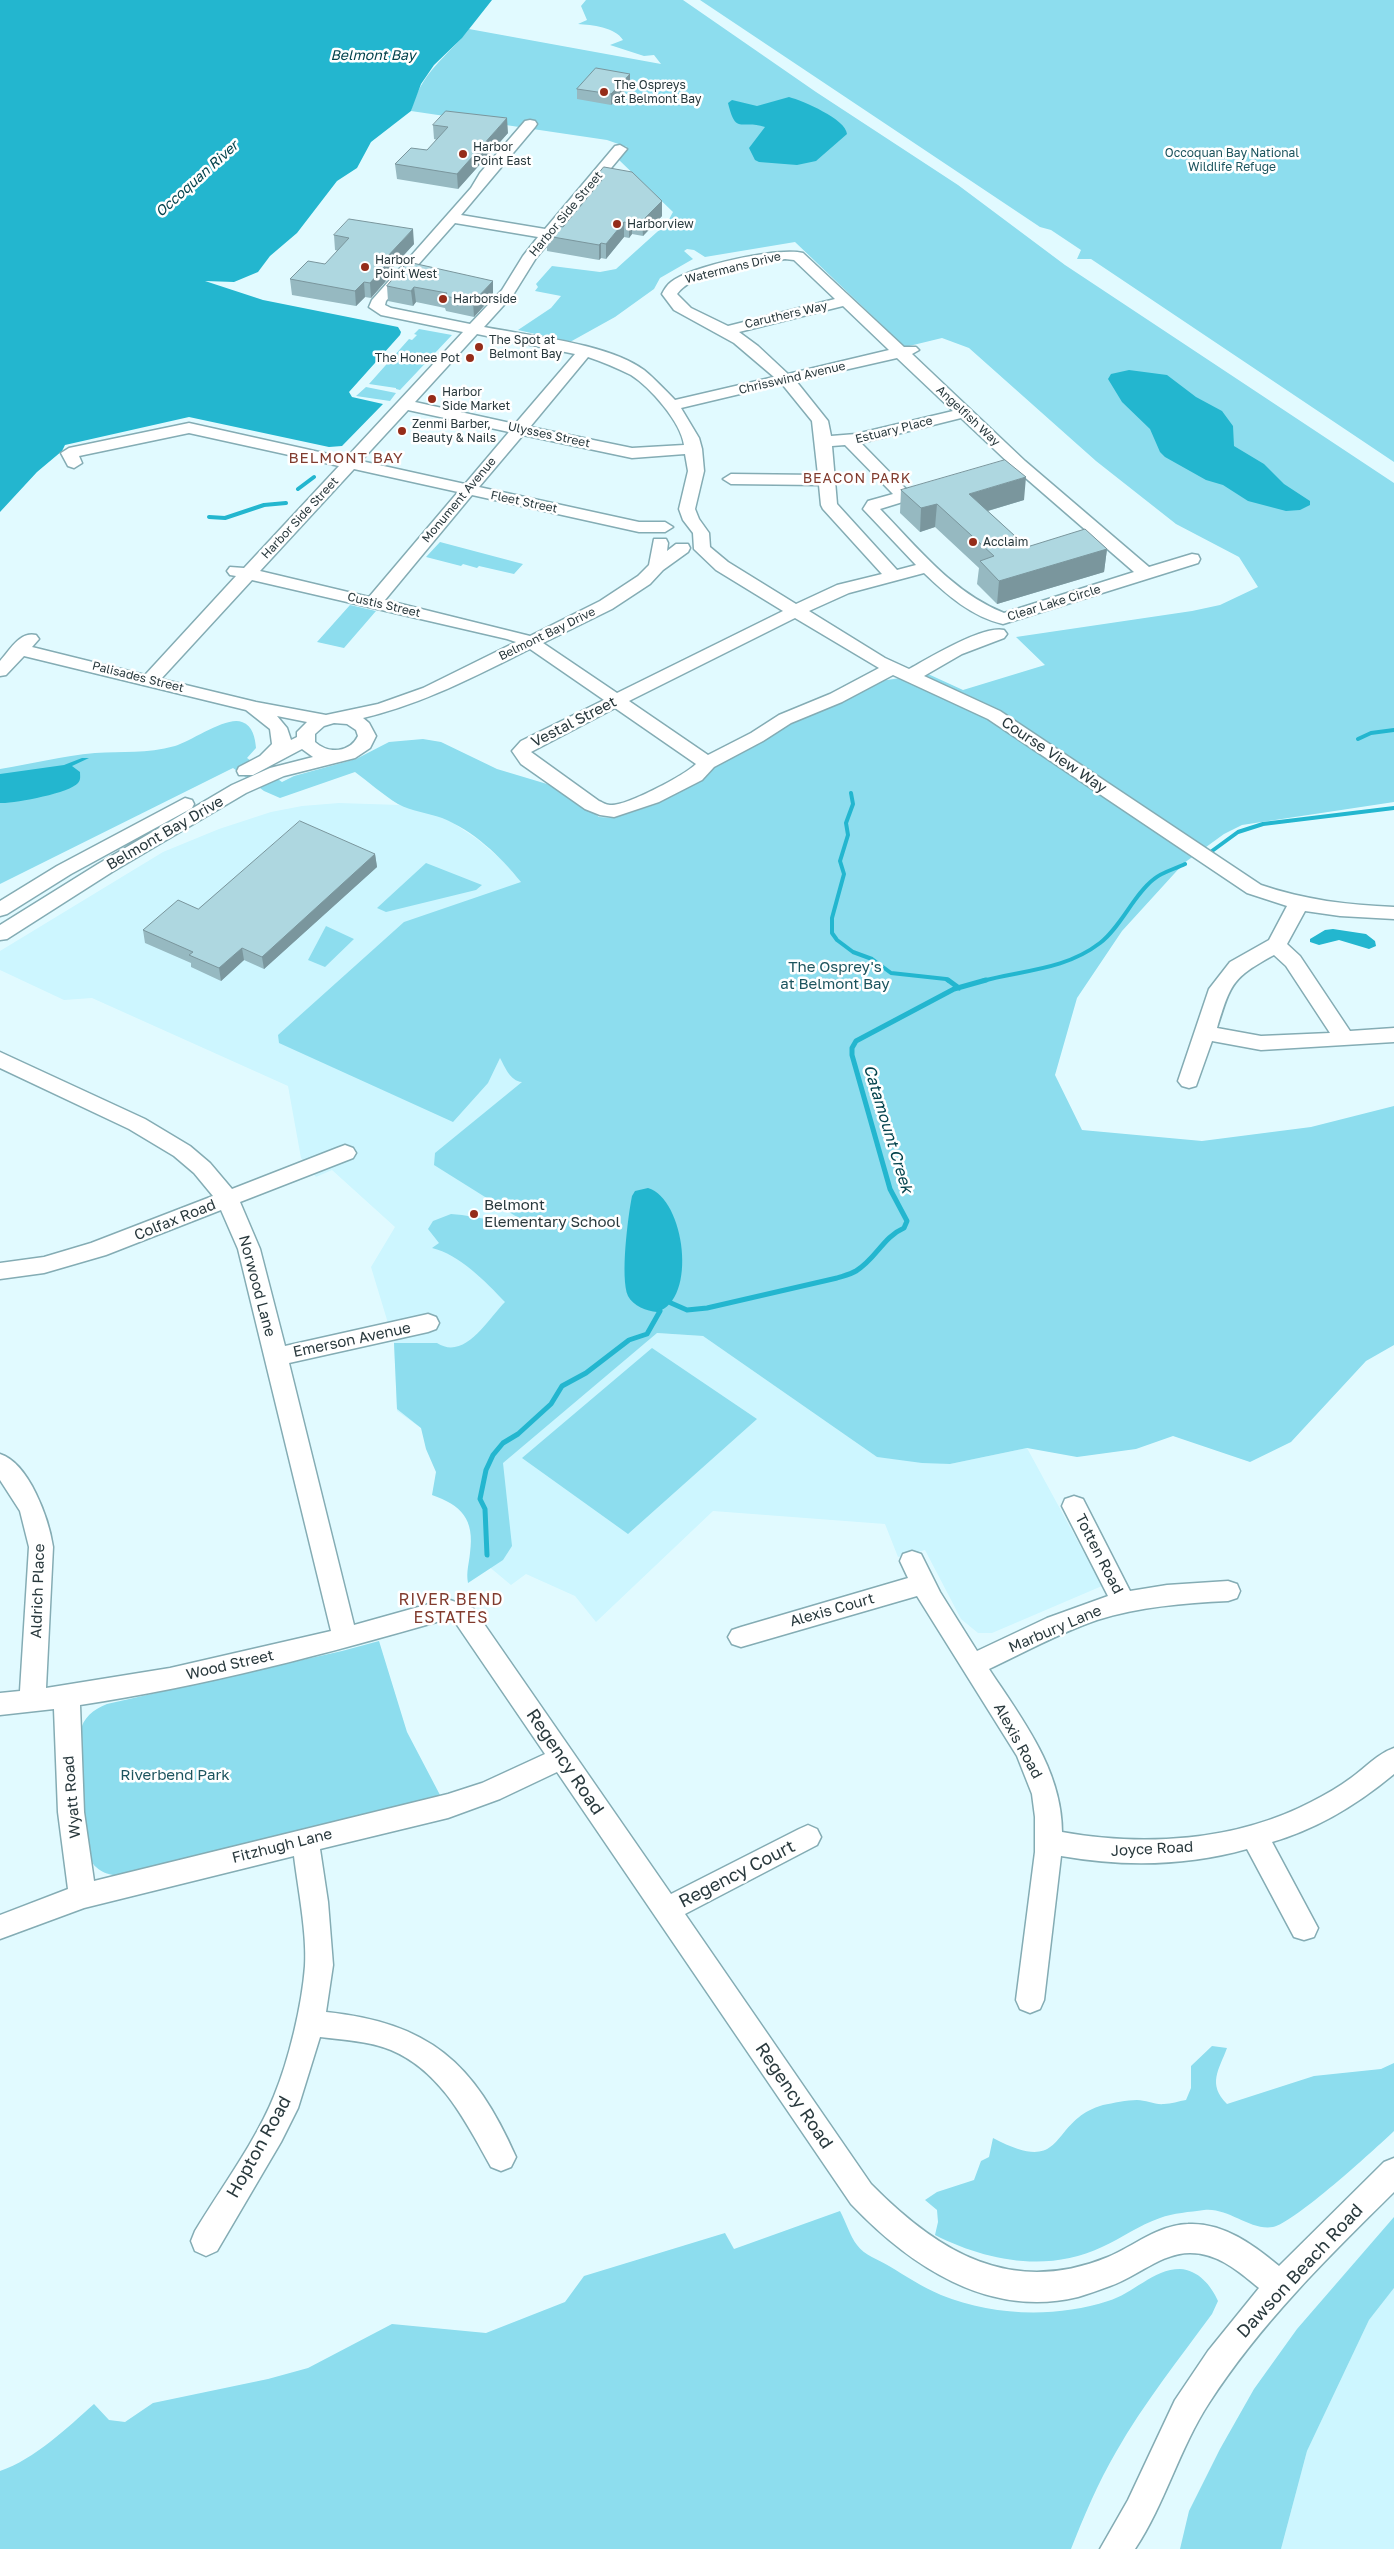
<!DOCTYPE html>
<style>
body{margin:0}
canvas{display:block;background:#e1faff}
</style>
<canvas width="1394" height="2549"></canvas>
<script>
const ctx = document.querySelector('canvas').getContext('2d');
ctx.lineJoin = 'round';
function fill(path, color) {
  ctx.fillStyle = color;
  ctx.fill(path, 'evenodd');
}
function trace(path, color, width, dash) {
  ctx.strokeStyle = color;
  ctx.lineWidth = width;
  ctx.lineCap = dash ? 'butt' : 'round';
  ctx.setLineDash(dash || []);
  ctx.stroke(path);
}
function drawText(font, color, halo, rows, align = 'center') {
  ctx.font = font + ' "Golos Text",sans-serif';
  ctx.lineWidth = 5;
  ctx.setLineDash([]);
  ctx.textBaseline = 'middle';
  ctx.strokeStyle = halo;
  ctx.fillStyle = color;
  for (const [text, x, y, turn = 0] of rows) {
    ctx.save();
    ctx.translate(x, y);
    ctx.rotate((+turn || 0) * Math.PI / 180);
    ctx.textAlign = isNaN(turn) ? turn : align;
    if (halo) ctx.strokeText(text, 0, 0);
    ctx.fillText(text, 0, 0);
    ctx.restore();
  }
}
const built = new Path2D(`
 M339,803L400,805L424,811L450,821L477,839L503,861L522,883L624,1331L703,1336L877,1457L950,1464L1027,1448L1102,1586L992,1633H978L961,1619L925,1550L898,1557L885,1524L713,1511L596,1622L575,1596L526,1574L511,1585L487,1565L466,1460L397,1411L394,1343L371,1267L395,1227L332,1170L316,1177L301,1158L288,1086L92,998L64,1000L0,970V951L163,852L219,829L271,812L302,806Z
 M1394,2288V2549H1281L1307,2451L1369,2320Z`);
const green = new Path2D(`
 M586,0H683L816,92L958,185L1065,265L1394,483V802L1242,825L1224,834L1184,863L1122,931L1077,998L1055,1075L1082,1130L1202,1141L1311,1127L1394,1106V1345L1366,1361L1291,1442L1250,1462L1173,1436L1136,1449L1077,1457L1027,1448L950,1464L922,1463L877,1457L703,1336L657,1333L503,1463L512,1546L503,1560L468,1583C466,1572 469,1564 470,1553C475,1519 461,1505 432,1495L436,1472L426,1449L421,1428L397,1409L394,1343H437C465,1361 488,1319 505,1302C486,1282 459,1254 432,1248L439,1243L428,1229L433,1221L451,1214L462,1215L533,1227L434,1165L435,1153L522,1082C510,1081 505,1067 500,1058L488,1083L453,1122L279,1043L278,1035L404,922L521,882C500,856 474,831 442,818C428,813 411,811 398,804C383,795 369,782 355,772L280,798L264,791L233,768L0,884V769C31,764 63,756 95,753C123,751 146,754 175,746C192,741 226,716 242,722C253,726 255,738 256,748L247,758L282,782L294,776L356,759L389,742L423,739L441,742L497,769L547,784L577,800L599,817L614,818L657,804L674,795L704,777L720,763L783,726L880,681L928,674L963,690L1045,665L1016,637L1192,611L1220,605L1258,587L1239,557L1176,524L1096,461L969,348L942,338L905,347L795,242L705,257L694,250L687,249L684,251L693,259L660,278L654,289L615,317L570,342L518,330L551,308L561,296L535,291L538,287L536,284L552,266L600,272L616,269L667,223L673,212L619,160L627,147L607,140L411,111C421,72 446,58 469,29L661,64L654,55L644,56L610,45L623,40C615,27 592,25 578,24L587,20L581,6Z
 M700,0H1394V462L1091,259H1077L1081,250L1051,230L1040,227Z
 M419,329L452,335L400,390L396,389V388L369,384L409,339L412,340L417,335L414,334Z
 M366,387L396,393L390,401L356,396Z
 M440,542L523,564L514,574L479,566L477,568L463,564L461,566L426,557Z
 M350,605L376,611L344,648L317,642Z
 M426,863L482,885L476,890L386,912L377,908Z
 M326,926L354,939L325,967L308,960Z
 M652,1348L757,1419L628,1534L522,1458Z
 M379,1641L407,1732L440,1795L133,1874C119,1876 107,1877 96,1867C80,1853 81,1757 80,1733C83,1717 93,1710 107,1704L342,1651Z
 M1212,2046L1227,2048C1219,2070 1207,2084 1227,2104L1314,2076L1381,2069L1394,2063V2131C1374,2150 1294,2223 1273,2227C1250,2231 1228,2207 1204,2210C1190,2212 1173,2213 1160,2218C1139,2225 1122,2238 1102,2247C1048,2273 986,2261 935,2235L938,2222L937,2210L925,2200L937,2192L974,2180L981,2161L989,2157L993,2138C1069,2178 1047,2121 1103,2105C1113,2103 1127,2100 1137,2100C1146,2100 1155,2105 1164,2104C1171,2104 1179,2101 1186,2100L1191,2088V2066Z
 M840,2211C846,2222 850,2236 857,2245C864,2255 879,2260 889,2266C906,2276 922,2287 941,2295C992,2316 1056,2318 1108,2301C1133,2294 1153,2269 1180,2269C1198,2270 1211,2285 1218,2301L1212,2314C1179,2359 1144,2403 1116,2452C1098,2483 1084,2516 1071,2549H0V2471C35,2459 67,2428 94,2404L109,2420L125,2422L153,2403L268,2379L308,2368L392,2324L486,2333L565,2302L584,2276L725,2233L734,2249Z
 M1394,2217V2288L1369,2320L1307,2451L1281,2549H1180L1189,2511L1220,2449L1254,2389L1297,2329Z`);
const water = new Path2D(`
 M0,0H492L462,38L434,65L421,84L411,111L371,142L357,168L337,181L297,233L270,256L258,272L234,282L205,281L263,300L398,327L401,332L400,335L349,392L352,397L383,404L342,446L329,447L189,417L65,445L62,451L37,472L0,512Z
 M789,97C803,101 846,119 847,134L816,161L797,165L759,162L755,160L749,148L765,127C741,119 736,136 728,103L732,100L757,106Z
 M1129,370L1167,375L1196,397L1222,411L1233,426L1234,446L1264,464L1284,484L1310,501V505L1300,510L1286,511L1248,501L1223,485L1206,480L1165,457L1160,452L1150,429L1122,402L1108,379L1111,374Z
 M82,758H89L72,766L80,772C80,776 81,780 78,783C70,793 13,804 0,803V774L64,765Z
 M1333,929L1366,934L1375,941L1376,946L1369,949L1339,940L1319,945L1310,942V939L1325,930Z
 M648,1188C685,1199 698,1300 657,1312C647,1311 633,1306 628,1296C620,1278 628,1216 632,1196L635,1191Z`);
const streamFar1 = new Path2D(`
 M298,489L314,477
 M209,517L225,518L264,505L286,503
 M1358,739L1371,733L1394,730
 M851,793L853,804L846,823L848,835L840,861L844,874L832,918V933L837,940L853,952L872,959L891,973L946,979L949,981
 M1212,851L1238,832L1263,824L1394,808
 M982,981C1023,970 1065,970 1100,943C1121,927 1134,894 1154,879C1162,872 1175,869 1185,864`);
const stream = new Path2D(`
 M948,980L959,988
 M671,1303L687,1310L707,1308L837,1278C843,1276 851,1274 856,1271C876,1259 883,1237 904,1228L907,1221L890,1189L852,1055V1048L856,1041L954,989L986,980
 M487,1555L485,1509L480,1499L486,1470L493,1455L503,1443L518,1434L551,1404L562,1386L586,1373L629,1340L647,1334L660,1311`);
const minor = new Path2D(`
 M530,120L535,121L537,124L535,127L461,215L545,229L615,146L620,145L627,149L536,258L513,295L484,327C530,336 607,343 644,370C655,379 665,390 675,400L774,377L734,343L674,310L662,294C664,290 667,285 671,282C692,266 778,247 803,253L904,347H916L919,350L912,354L1025,461L1149,567L1192,554L1198,555L1200,559L1198,563L1003,624C972,617 947,595 924,573L849,593L809,611L885,658L909,669C929,658 983,625 1004,630L1007,634L1004,638L962,654L924,676L1000,711L1261,885C1305,900 1348,905 1394,907V919L1340,916L1305,911L1287,944L1300,956L1350,1031L1394,1028V1042L1261,1050L1212,1041L1196,1086L1189,1088L1182,1086L1178,1081L1209,989L1230,962L1269,940L1287,906L1247,893L988,719L893,675L842,702L791,723L763,741L714,767L702,780L659,802L614,817L600,815L585,809L521,764L512,751L521,741L604,700L530,649C475,676 423,704 363,718L369,723L376,736L370,748L355,758L284,776L246,793L112,872L7,939L0,940V925L98,864L232,785L270,768L313,757L302,749L253,775H239L237,771L239,767L260,756L272,744L270,729L246,710L24,656L6,675L0,676V661C10,650 20,631 36,635L39,639L32,647L145,675L236,576L230,575L227,571L230,567L244,568L339,466L189,433L79,456L82,463L74,468L68,466L61,453L69,448L189,423L346,458L463,332L381,315L369,307L372,300L471,188L480,173L525,121ZM455,223L538,237L523,256L502,290L470,324L391,308L385,305L386,301ZM785,259L794,260L835,299L728,326L691,308L677,294C694,270 757,265 785,259ZM843,306L889,350L788,374L758,346L739,332ZM477,334L575,354L515,424L415,402ZM588,357C603,362 617,368 631,375C650,387 681,422 684,445L632,448L530,427ZM897,358L953,411L856,434L831,436L828,421L796,381ZM782,384L812,421L818,475L731,474L723,479L731,484L819,485L821,505L823,509L882,574L837,585L796,604L728,562L710,547L709,533L699,519L695,509L704,471L702,449L699,438L681,408ZM408,410L509,432L465,484L361,461ZM961,418L1013,467L1134,572L1004,613C953,593 917,547 880,509L935,492L937,489L929,484L907,490L861,443ZM523,435L632,458L685,454L688,471L679,509L683,520L693,533L694,549L716,570L783,611L617,693L543,643L612,609L650,584L663,570L688,552L690,548L688,544H676L667,551L668,543L666,539H654L649,565L638,576L600,601L530,636L385,600L472,495L639,532H665L673,527L665,522H639L479,487ZM845,445L893,494L868,501L863,509L916,565L897,570L837,504L832,446ZM354,469L458,492L369,597L260,571ZM252,580L507,639L516,642L423,688L378,704L326,715L256,702L161,679ZM795,618L879,668L830,694L779,715L751,733L708,755L629,701ZM615,708L696,764C685,775 625,807 610,805C606,805 602,802 599,801L531,752ZM277,716L307,722L297,732V737L291,740L287,728ZM334,723L347,724L356,730L358,736C350,753 328,754 315,742V734L324,726ZM1274,955L1286,966L1330,1033L1261,1036L1217,1028C1231,983 1232,978 1274,955Z
 M185,798L192,800L194,804L192,808L71,874L7,914L0,916V901L57,866Z
 M0,1052L145,1119L190,1146L210,1163L232,1189L337,1148L345,1145L353,1148L356,1153L353,1158L240,1202L260,1249L285,1346L428,1314L436,1317L439,1323L436,1329L428,1332L289,1363L354,1625L447,1599L473,1608L671,1894L799,1829L808,1825L817,1829L821,1837L817,1845L685,1914L871,2184C938,2252 1011,2297 1108,2257C1134,2246 1158,2225 1188,2224C1223,2222 1254,2245 1279,2266L1384,2162L1394,2158V2192C1327,2258 1260,2324 1209,2403C1179,2449 1165,2504 1135,2549H1100L1128,2500L1175,2400L1208,2351L1259,2288C1238,2271 1218,2253 1190,2253C1161,2253 1137,2277 1110,2286C1099,2290 1088,2294 1078,2297C988,2319 909,2265 851,2204L557,1772L500,1799L448,1818L320,1849L328,1902L333,1965L326,2012C429,2023 474,2062 516,2157L511,2167L501,2171L491,2167C466,2122 441,2071 391,2050C369,2041 344,2040 320,2037L298,2108L281,2142L217,2251L206,2256L195,2251L191,2241L195,2231C221,2188 256,2141 274,2096C289,2060 302,2005 305,1966C307,1933 298,1889 294,1856L84,1908L0,1939V1915L68,1889L58,1812L54,1709L0,1715V1693L20,1691L29,1547L20,1511L0,1480V1454C29,1463 49,1519 53,1547L46,1688L170,1668L331,1631L238,1249L221,1210L106,1255L44,1273L0,1279V1263L44,1257L91,1243L213,1196L194,1173L174,1156L129,1129L0,1068ZM447,1619L455,1622L545,1754L482,1783L448,1794L94,1881L84,1812L80,1705C205,1686 326,1654 447,1619Z
 M1074,1496L1083,1499L1130,1591L1167,1585L1228,1581L1237,1584L1240,1591L1237,1598L1228,1601C1183,1603 1139,1607 1097,1620C1059,1633 1025,1652 989,1669C1022,1719 1062,1770 1062,1832C1144,1847 1236,1841 1311,1802C1325,1795 1339,1787 1351,1778C1365,1768 1377,1754 1394,1748V1774C1358,1804 1317,1829 1272,1842L1318,1928L1314,1937L1304,1940L1294,1937L1247,1849C1187,1866 1123,1867 1061,1856L1044,2000L1040,2009L1030,2013L1020,2009L1016,2000L1035,1852V1817L1032,1794L1017,1756L917,1596L741,1647L732,1644L728,1637L732,1630L741,1627L908,1578L900,1561L903,1554L912,1551L921,1554L940,1592L977,1651L1047,1618L1108,1596L1062,1506L1065,1499Z`);
const wall = new Path2D(`
 M630,85L611,105L577,99V89Z
 M433,125L508,133L458,189L397,179L395,164L427,150L437,140L434,139Z
 M604,167L662,201V216L643,236L632,234L629,238L624,237L606,259L601,258L599,260L547,251V236L563,227L595,188V178Z
 M334,235L414,244L392,268V274L371,298L365,297L356,306L292,295L290,279L325,264L338,251L335,250Z
 M408,262L493,296L474,317L446,311L445,308L416,302L413,306L388,301L387,286Z
 M901,490L1024,500L988,511L1027,547L1107,549L1104,572L997,604L977,584L979,568L935,527L920,532L900,513Z
 M375,854L377,867L264,969L244,960L221,981L191,967V963L145,943L143,930L198,909Z`);
const shadedWall = new Path2D(`
 M630,74V85L611,105V94Z
 M507,118L508,133L458,189L457,174Z
 M662,201V216L643,236L642,221Z
 M632,219V234L629,238V223Z
 M624,222V237L606,259V244Z
 M413,229L414,244L392,268V274L371,298L370,283L386,258Z
 M601,243V258L599,260V245Z
 M493,281V296L474,317L473,302Z
 M364,282L365,297L356,306L355,291Z
 M414,287L416,302L413,306L411,291Z
 M1026,477L1024,500L967,517L969,494Z
 M937,504L935,527L920,532L921,508Z
 M1107,549L1104,572L997,604L999,581Z
 M375,854L377,867L264,969L262,957Z
 M242,948L244,960L221,981L219,968Z`);
const building = new Path2D(`
 M596,68L630,74L611,94L577,89Z
 M446,111L507,118L457,174L395,164L411,148L427,150L448,127L433,125Z
 M604,167L632,172L662,201L642,221L632,219L629,223L624,222L606,244L601,243L599,245L547,236L556,225L563,227L602,180L595,178Z
 M349,219L413,229L386,258L391,259L370,283L364,282L355,291L290,279L308,261L325,264L349,238L334,235Z
 M408,262L493,281L473,302L445,296L447,293L414,287L411,291L387,286Z
 M1005,460L1026,477L969,494L1027,547L1085,529L1107,549L999,581L980,561L994,556L937,504L921,508L901,490Z
 M300,821L375,854L262,957L242,948L219,968L189,955L193,952L143,930L178,900L198,909Z`);
const markers = [
 [604,92,5,"#952c19"],
 [463,154,5,"#952c19"],
 [617,224,5,"#952c19"],
 [365,267,5,"#952c19"],
 [443,299,5,"#952c19"],
 [479,347,5,"#952c19"],
 [470,358,5,"#952c19"],
 [432,399,5,"#952c19"],
 [402,431,5,"#952c19"],
 [973,542,5,"#952c19"],
 [474,1214,5,"#952c19"]
];
const farPoinames = [
 ["The Ospreys",614,85],
 ["at Belmont Bay",614,99],
 ["Harbor",473,147],
 ["Point East",473,161],
 ["Harborview",627,224],
 ["Harbor",375,260],
 ["Point West",375,274],
 ["Harborside",453,299],
 ["The Spot at",489,340],
 ["Belmont Bay",489,354],
 ["The Honee Pot",460,358,"right"],
 ["Harbor",442,392],
 ["Side Market",442,406],
 ["Zenmi Barber,",412,424],
 ["Beauty & Nails",412,438],
 ["Acclaim",983,542]
];
const farParknames = [
 ["Occoquan Bay National",1232,153],
 ["Wildlife Refuge",1232,167]
];
const farStreetnames = [
 ["Harbor Side Street",566,214,-50],
 ["Watermans Drive",733,268,-14],
 ["Caruthers Way",786,315,-13],
 ["Chrisswind Avenue",792,378,-13],
 ["Angelfish Way",968,416,43],
 ["Estuary Place",894,430,-14],
 ["Ulysses Street",549,435,12],
 ["Monument Avenue",459,500,-50],
 ["Fleet Street",524,502,12],
 ["Harbor Side Street",300,518,-47],
 ["Clear Lake Circle",1054,603,-17],
 ["Custis Street",384,605,13],
 ["Belmont Bay Drive",547,634,-26],
 ["Palisades Street",138,677,14]
];
const farWaternames = [
 ["Belmont Bay",373,56],
 ["Occoquan River",197,179,-42]
];
const farNeighbourhoodnames = [
 ["BEACON PARK",857,479]
];
const farQuarternames = [
 ["BELMONT BAY",346,458]
];
const streetNames = [
 ["Vestal Street",574,722,-27],
 ["Course View Way",1054,755,34],
 ["Belmont Bay Drive",165,833,-30],
 ["Colfax Road",175,1220,-22],
 ["Norwood Lane",257,1286,75],
 ["Emerson Avenue",352,1340,-12],
 ["Totten Road",1099,1554,63],
 ["Aldrich Place",38,1591,-88],
 ["Alexis Court",832,1610,-16],
 ["Marbury Lane",1055,1629,-23],
 ["Wood Street",230,1665,-13],
 ["Alexis Road",1018,1741,61],
 ["Wyatt Road",72,1797,-95],
 ["Fitzhugh Lane",282,1846,-14],
 ["Joyce Road",1152,1849,-3]
];
const parkNames = [
 ["The Osprey's",835,967],
 ["at Belmont Bay",835,984],
 ["Riverbend Park",175,1775]
];
const poiNames = [
 ["Belmont",484,1205],
 ["Elementary School",484,1222]
];
const waterNames = [
 ["Catamount Creek",888,1129,73]
];
const neighbourhoodNames = [
 ["RIVER BEND",451,1600],
 ["ESTATES",451,1618]
];
const nearStreetnames = [
 ["Regency Road",565,1762,56],
 ["Regency Court",737,1874,-27],
 ["Regency Road",794,2096,56],
 ["Hopton Road",259,2147,-61],
 ["Dawson Beach Road",1300,2271,-47]
];
fill(built, '#cdf6ff');
fill(green, '#8dddee');
fill(water, '#23b6cf');
trace(streamFar1, '#23b6cf', 4);
trace(stream, '#23b6cf', 5);
trace(minor, '#84acb4', 3);
fill(minor, '#fff');
fill(wall, '#96b9c1');
fill(shadedWall, '#7a969d');
fill(building, '#aed7e0');
trace(building, '#7a969d', 1);
for (const [x, y, r, color] of markers) {
  const dot = new Path2D();
  dot.arc(x, y, r, 0, 2 * Math.PI);
  ctx.fillStyle = color;
  ctx.fill(dot);
  trace(dot, '#fff', 2);
}
drawText('12px', '#29393d', '#fff', farPoinames, 'left');
drawText('12px', '#1c545e', '#fff', farParknames);
drawText('12px', '#29393d', '#fff', farStreetnames);
drawText('italic 14px', '#03434d', '#fff', farWaternames);
ctx.letterSpacing = '1px';
drawText('14px', '#813b2e', '#fff', farNeighbourhoodnames);
ctx.letterSpacing = '0px';
ctx.letterSpacing = '1px';
drawText('15px', '#813b2e', '#fff', farQuarternames);
ctx.letterSpacing = '0px';
drawText('15px', '#29393d', '#fff', streetNames);
drawText('15px', '#1c545e', '#fff', parkNames);
drawText('15px', '#29393d', '#fff', poiNames, 'left');
drawText('italic 16px', '#03434d', '#fff', waterNames);
ctx.letterSpacing = '1px';
drawText('16px', '#813b2e', '#fff', neighbourhoodNames);
ctx.letterSpacing = '0px';
drawText('18px', '#29393d', '#fff', nearStreetnames);
</script>
